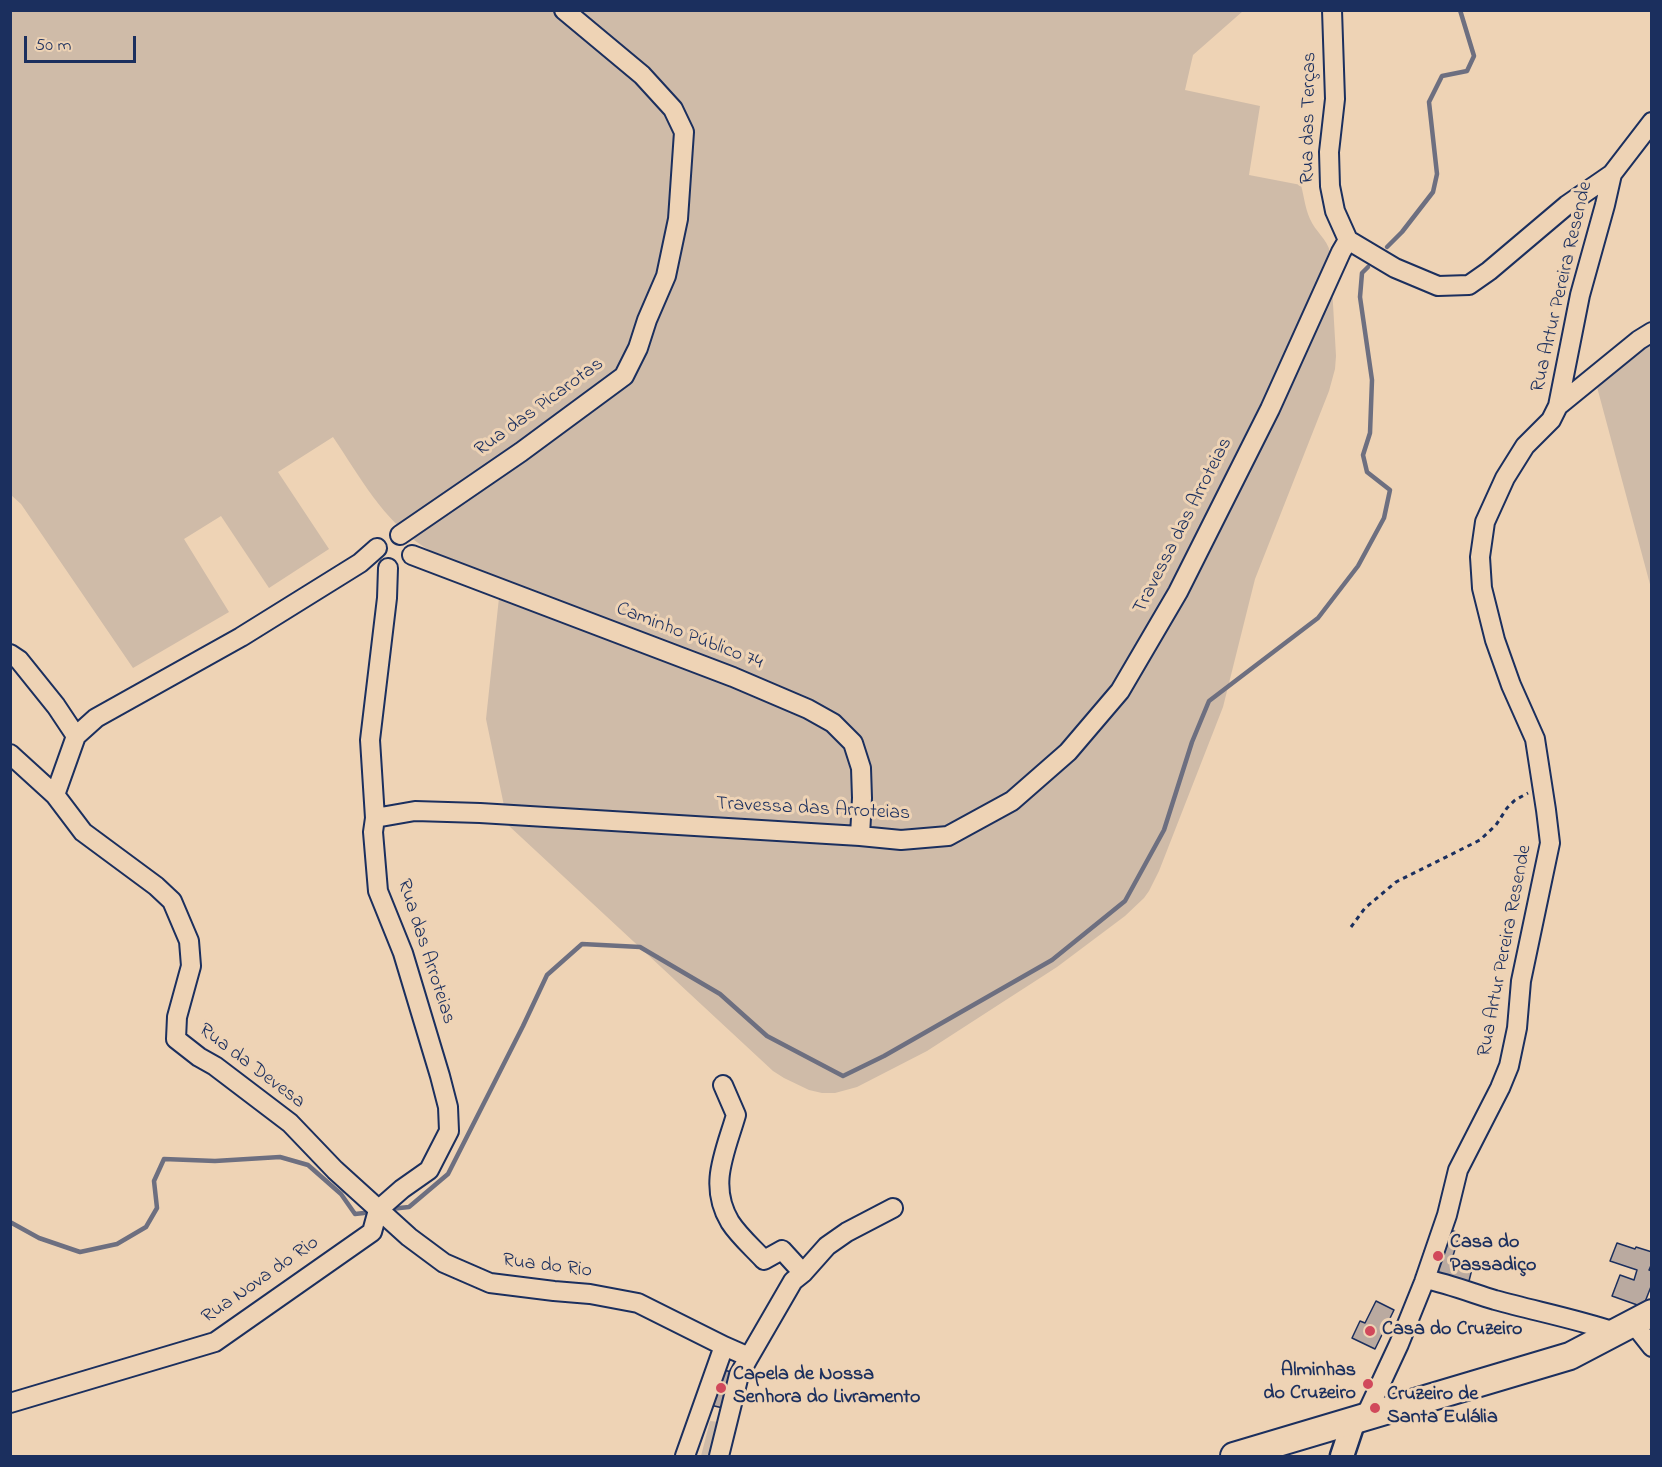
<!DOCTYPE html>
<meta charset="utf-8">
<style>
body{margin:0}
#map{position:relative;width:1662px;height:1467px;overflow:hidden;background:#eed3b5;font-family:"Indie Flower",sans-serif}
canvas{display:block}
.frame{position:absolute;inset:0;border:12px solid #1b2f5e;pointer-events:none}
.scale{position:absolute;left:24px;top:36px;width:112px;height:27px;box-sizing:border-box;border:3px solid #1b2f5e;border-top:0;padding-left:8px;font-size:18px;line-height:21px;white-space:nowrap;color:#1b2f5e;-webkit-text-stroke:4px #eed3b5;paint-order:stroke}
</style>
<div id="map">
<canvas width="1662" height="1467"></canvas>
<div class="frame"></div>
<div class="scale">50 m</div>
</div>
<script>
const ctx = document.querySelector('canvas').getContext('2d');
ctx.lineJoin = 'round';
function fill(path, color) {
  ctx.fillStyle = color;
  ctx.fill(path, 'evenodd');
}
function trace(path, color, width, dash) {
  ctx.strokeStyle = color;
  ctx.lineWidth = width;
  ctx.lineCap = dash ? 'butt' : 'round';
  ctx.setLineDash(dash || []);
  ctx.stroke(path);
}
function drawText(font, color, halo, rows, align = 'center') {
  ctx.font = font + ' "Indie Flower",sans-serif';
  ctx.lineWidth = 6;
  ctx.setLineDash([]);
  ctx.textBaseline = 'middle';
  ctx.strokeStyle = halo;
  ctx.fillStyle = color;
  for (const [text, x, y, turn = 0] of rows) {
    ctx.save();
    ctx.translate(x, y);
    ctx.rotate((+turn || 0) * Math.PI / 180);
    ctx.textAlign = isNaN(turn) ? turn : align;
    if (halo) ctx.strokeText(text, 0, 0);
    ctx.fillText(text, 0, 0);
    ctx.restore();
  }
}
const green = new Path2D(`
 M10,11H1243L1193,55L1185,90L1260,106L1249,175L1301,185C1304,196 1305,208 1310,219C1315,231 1327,239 1330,252L1336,356L1335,369L1329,391L1255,579L1223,707L1159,871L1149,891L1144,898L1125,916L1057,967L927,1051L857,1087L835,1093H822L809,1090L784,1078L773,1071L508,825L486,719L501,579C477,570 445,561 424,547C383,520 360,477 333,437L278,472L329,549L269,588L221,516L184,539L229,612L133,668L21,504L11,495Z
 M1651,340V588L1597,387V385Z
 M710,1421L720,1422L711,1456H701Z`);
const stream = new Path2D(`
 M1387,247L1402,232L1433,192L1437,174L1429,102L1442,76L1467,71L1474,56L1460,10
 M390,1209L409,1207L448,1174L523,1026L547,975L582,944L640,947L720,994L767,1036L843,1076L884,1056L1052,960L1125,901L1164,830L1192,742L1209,701L1318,618L1358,566L1384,518L1390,490L1367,472L1363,455L1370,433L1372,380L1360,297L1362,273L1368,267
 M10,1222L39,1238L80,1252L117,1244L146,1227L157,1208L154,1181L164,1159L215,1161L280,1157L308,1165L341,1194L355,1214L364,1213`);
const building = new Path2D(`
 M1446,1229L1460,1233L1452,1259L1473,1265L1468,1285L1418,1271L1425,1249L1439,1253Z
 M1617,1243L1635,1249L1636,1247L1652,1252V1263L1649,1270L1652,1271V1284L1643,1307L1612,1296L1620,1275L1634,1280L1637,1270L1610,1261Z
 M1376,1301L1394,1310L1375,1349L1352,1338L1360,1321L1365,1323Z
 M719,1369L732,1372L723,1408L710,1405Z`);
const path = new Path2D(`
 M1351,927L1365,908L1396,882L1480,840L1496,825L1507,808L1515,800L1528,793`);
const minor = new Path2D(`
 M1332,10L1335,99L1329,152L1330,186L1335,211L1348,240L1395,268L1438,286L1469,285L1489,271L1567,205L1612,174L1652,122
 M1558,406L1639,340L1652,332
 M400,535L521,452L624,376L638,348L647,320L666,276L678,219L684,132L673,109L642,75L564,10
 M412,555L733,677L808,709L833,723L853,743L861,768L862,798L860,836
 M10,654L19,660L56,706L76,736
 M10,754L55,795L83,832L156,886L172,901L189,941L191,966L177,1017L176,1039L199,1057L215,1066L290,1123L335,1170L409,1237L444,1263L490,1283L554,1291L590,1294L638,1303L724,1346
 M55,795L76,736L96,718L241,637L360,563L377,548
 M375,818L415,811L480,813L860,836L901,840L948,836L1012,801L1068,752L1120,691L1178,592L1270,409L1341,252L1348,240
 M723,1085L736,1115C725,1153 708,1185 730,1222C739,1236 753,1248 764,1260L782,1250L803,1273L793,1281L749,1357
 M378,1210L402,1189L429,1170L449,1131L448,1107L440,1076L403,953L378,891L373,832L375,818L370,740L387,598L388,568
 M803,1273L827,1246L847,1232L893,1208
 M1425,1279C1449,1284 1472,1293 1495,1300C1535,1311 1576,1319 1615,1332
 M1633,1323L1652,1347
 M10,1403L215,1342L372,1232L378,1210
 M1365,1417L1399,1344L1424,1282L1447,1215L1458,1170L1500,1088L1509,1066L1517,1028L1521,981L1550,843L1546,810L1535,739L1511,685L1495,640L1482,588L1480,557L1485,522L1505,478L1525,446L1551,420L1558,406L1580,295L1605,205L1612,174
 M685,1456L724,1346L749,1357L739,1375L719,1456`);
const tertiary = new Path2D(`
 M1342,1456L1354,1420`);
const secondary = new Path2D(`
 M1234,1456L1570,1356L1652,1313`);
const markers = [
 [1438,1256,6,"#d1495b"],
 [1370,1331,6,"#d1495b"],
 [1368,1384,6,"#d1495b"],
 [721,1388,6,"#d1495b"],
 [1375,1408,6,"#d1495b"]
];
const streetNames = [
 ["Rua das Terças",1310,118,-89],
 ["Rua Artur Pereira Resende",1563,287,-77],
 ["Rua das Picarotas",540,408,-36],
 ["Travessa das Arroteias",1184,526,-63],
 ["Caminho Público 74",689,637,21],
 ["Travessa das Arroteias",813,810,3],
 ["Rua Artur Pereira Resende",1506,951,-79],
 ["Rua das Arroteias",425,952,72],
 ["Rua da Devesa",251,1067,37],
 ["Rua do Rio",547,1267,7],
 ["Rua Nova do Rio",261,1281,-35]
];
const poiNames = [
 ["Casa do",1450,1244],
 ["Passadiço",1450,1267],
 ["Casa do Cruzeiro",1382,1331],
 ["Alminhas",1356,1372,"right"],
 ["do Cruzeiro",1356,1395,"right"],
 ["Capela de Nossa",733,1376],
 ["Senhora do Livramento",733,1399],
 ["Cruzeiro de",1387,1396],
 ["Santa Eulália",1387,1419]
];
fill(green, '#cfbba8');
trace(stream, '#6d6f80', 4.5);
fill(building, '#baaaa0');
trace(building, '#1b2f5e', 1.5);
trace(minor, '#1b2f5e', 22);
trace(tertiary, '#1b2f5e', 27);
trace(secondary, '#1b2f5e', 30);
trace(path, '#1b2f5e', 3, [4.5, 4.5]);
trace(minor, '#eed3b5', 18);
trace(tertiary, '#eed3b5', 22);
trace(secondary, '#eed3b5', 26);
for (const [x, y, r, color] of markers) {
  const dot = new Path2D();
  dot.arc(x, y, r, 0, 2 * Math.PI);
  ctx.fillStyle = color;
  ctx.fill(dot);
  trace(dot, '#eed3b5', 2);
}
drawText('20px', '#1b2f5e', '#eed3b5', streetNames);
drawText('bold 20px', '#1b2f5e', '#eed3b5', poiNames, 'left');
</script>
